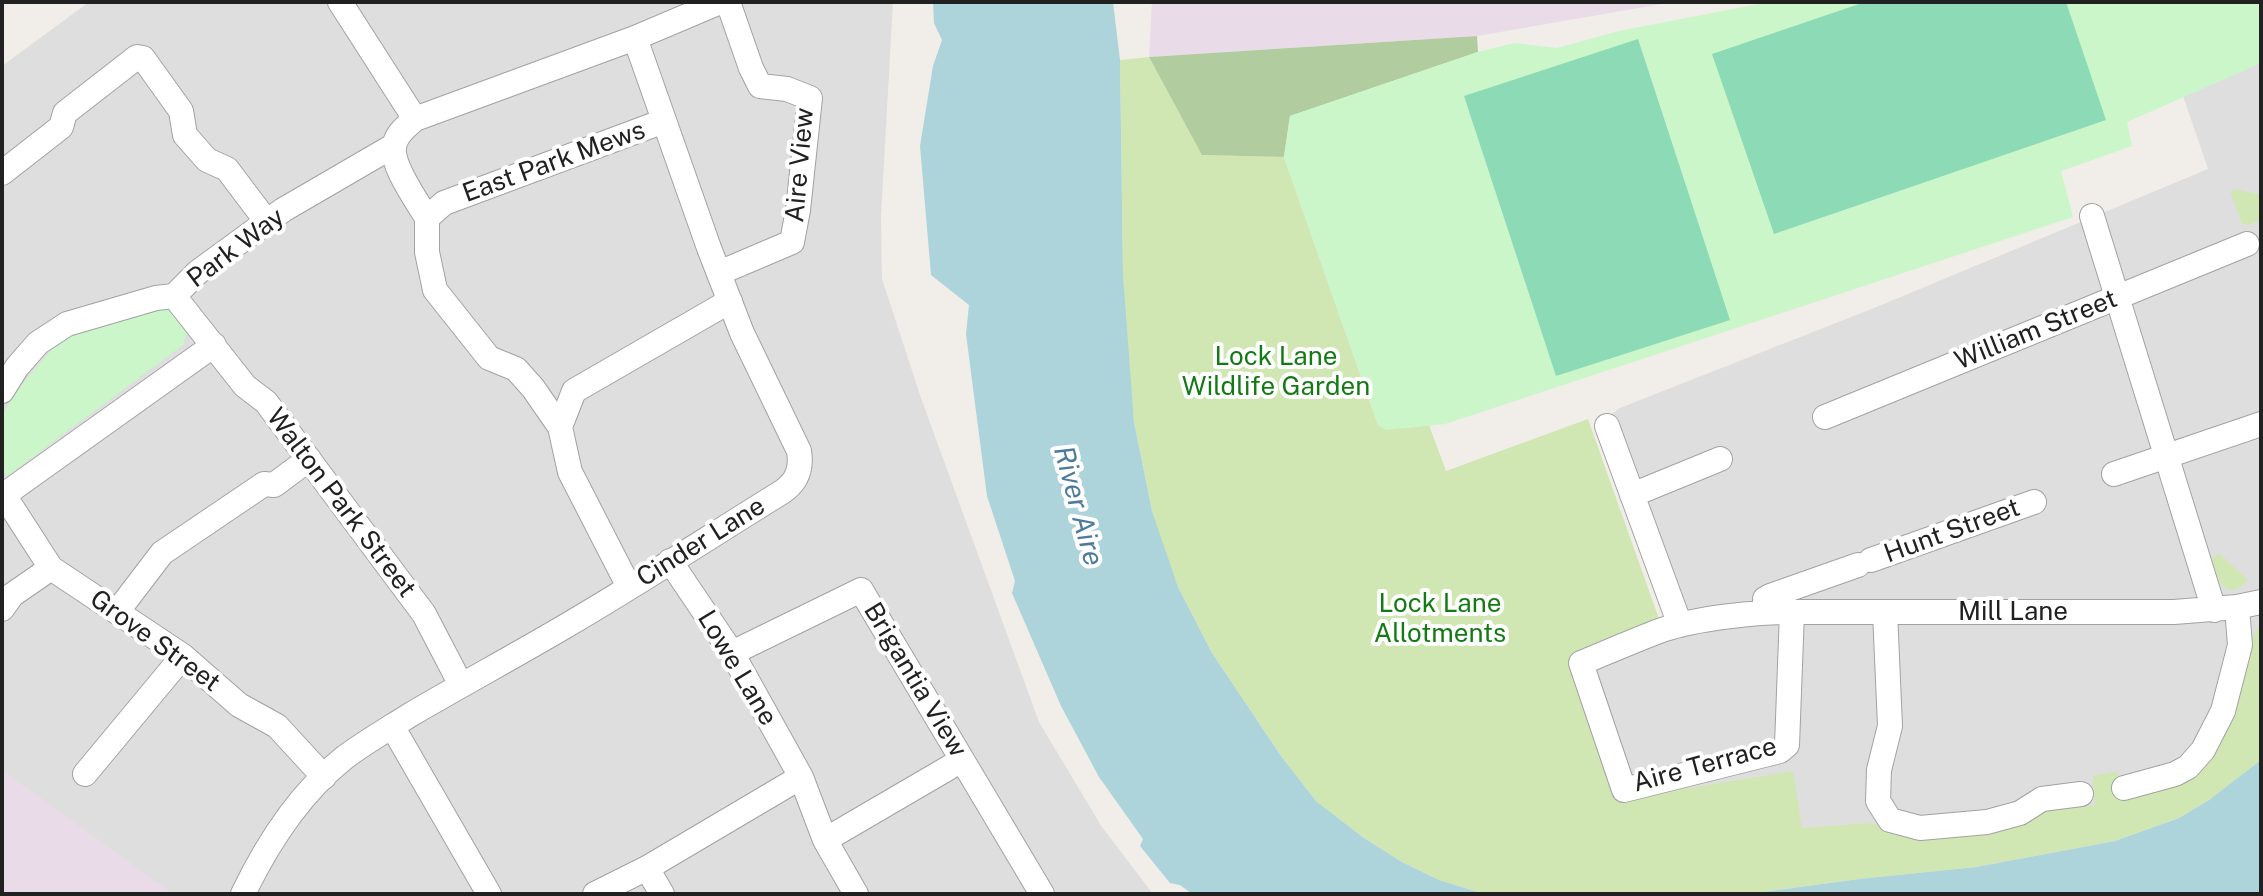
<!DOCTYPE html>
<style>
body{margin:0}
#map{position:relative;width:2263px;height:896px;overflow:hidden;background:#f1ede9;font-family:"Public Sans",sans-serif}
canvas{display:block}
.frame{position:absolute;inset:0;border:4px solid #212121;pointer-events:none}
</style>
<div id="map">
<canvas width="2263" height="896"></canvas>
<div class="frame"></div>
</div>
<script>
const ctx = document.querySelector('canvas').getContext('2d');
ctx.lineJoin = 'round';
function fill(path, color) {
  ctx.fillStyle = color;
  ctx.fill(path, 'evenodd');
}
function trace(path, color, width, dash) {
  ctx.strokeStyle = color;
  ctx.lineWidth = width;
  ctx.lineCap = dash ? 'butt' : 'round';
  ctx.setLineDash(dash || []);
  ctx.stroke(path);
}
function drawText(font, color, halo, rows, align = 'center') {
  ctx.font = font + ' "Public Sans",sans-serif';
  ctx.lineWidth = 8;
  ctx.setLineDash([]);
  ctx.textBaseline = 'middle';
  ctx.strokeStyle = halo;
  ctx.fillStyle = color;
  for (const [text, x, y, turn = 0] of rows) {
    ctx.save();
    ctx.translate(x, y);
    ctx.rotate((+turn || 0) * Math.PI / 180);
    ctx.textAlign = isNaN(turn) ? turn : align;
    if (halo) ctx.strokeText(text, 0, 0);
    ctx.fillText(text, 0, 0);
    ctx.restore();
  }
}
const residential = new Path2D(`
 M89,2H893L881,216L882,279L921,398L1039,722L1102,827L1153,894H172L2,774V66Z
 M2261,62V760L2209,800L1648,843L1581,663L1680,625L1609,416L1620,408L1879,306L2208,169L2183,96Z`);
const industrial = new Path2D(`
 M1152,2H1673L1477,36L1149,57Z
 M2,770L173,894H2Z`);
const grass = new Path2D(`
 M1149,57L1203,155L1284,157L1378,425L1406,428L1429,425L1446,471L1588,419L1663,630L1581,663L1628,798L1793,771L1802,828L1868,823L1931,833L2032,811L2095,805L2093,776L2117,771L2121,799L2203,764L2225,735L2231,711L2242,688L2254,635L2261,622V760L2209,800L2179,818L2115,841L1976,867L1859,879L1748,894H1484L1439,880L1402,862L1364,838L1316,801L1281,756L1212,653L1178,587L1159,536L1152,511L1134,422L1127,351L1123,275L1120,60Z
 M2234,189L2261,195V220L2249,225L2242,224L2231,194V191Z
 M2219,553L2248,580C2226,604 2217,580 2212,559Z`);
const forest = new Path2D(`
 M1477,36L1478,52L1290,116L1284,157L1202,155L1149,57Z`);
const park = new Path2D(`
 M1769,2H2261V63L2127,122L2132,146L2061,171L2073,217L1445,424L1386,430L1378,425L1284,157L1290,116L1478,52L1514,43L1557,48L1619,31Z
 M171,305L187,331L183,345L7,476L2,470V415L17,390L59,341L99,326Z`);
const pitch = new Path2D(`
 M1865,2H2066L2106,120L1774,234L1712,54Z
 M1638,39L1730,320L1556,376L1464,96Z`);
const water = new Path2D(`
 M933,2H1113L1120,60L1123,275L1134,422L1152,511L1178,587L1212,653L1281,756L1316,801L1364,838L1402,862L1439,880L1484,894H1192L1180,885L1170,883L1140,846L1143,839L1099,777L1061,706L1012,593L1015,581L987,496L966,334L969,305L931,275L920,146L933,66L942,40L934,23Z
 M2261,760V894H1748L1859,879L1976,867L2115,841L2179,818L2209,800Z`);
const minor = new Path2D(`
 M340,2L415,119
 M2,173L61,127L65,113L137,57L143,58L181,111L185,135L207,160L227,169L267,222
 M2092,216L2214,610
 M427,218C417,201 388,162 395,143C398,132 407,126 415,119L635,38L720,2
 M719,273L792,242L798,210L810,98L787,89L760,86L751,68L728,2
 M174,296L245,386L266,402L424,614L461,685
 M2,391L17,367L38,343L67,324L156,298L174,296L198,272L283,210L393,146
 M1825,417L2247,244
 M1607,426L1680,625
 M560,427L533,388L516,369L489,358L435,290L427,252V218L444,203L664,121
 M2114,474L2261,424
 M2,492L51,568L183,656L239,705L277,726L324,777
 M4,495L214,345
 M1632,495L1720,459
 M1871,560L2034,502
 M670,561L732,653L801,777
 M629,587L570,472L560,427L574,391L730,301
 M2,609L12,595L51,568
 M117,612L162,553L264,484L274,485L309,459
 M1765,612V599L1770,596L1858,565
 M1792,612L1787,745L1780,751L1624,790L1581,663C1608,652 1635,640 1662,630C1697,618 1756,612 1792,612H2174L2237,607L2261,602
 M1885,612L1890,726L1879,770L1878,801L1890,820L1920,828L1987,822L2020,813L2042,799L2081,794
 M732,653L861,590L1042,894
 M392,726L489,894
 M85,774L183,656
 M2124,788L2175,774L2188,767L2203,750L2223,711L2240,645L2237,607
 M825,840L962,760
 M647,868L662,894
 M243,894C267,844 300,793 344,758C365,742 388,729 410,715C461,685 513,657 564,627C638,584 709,537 782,492C797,482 802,469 799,451L742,333L709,248L635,38
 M595,894L647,868L801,777L825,840L856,894`);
const streetNames = [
 ["East Park Mews",554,162,-20],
 ["Aire View",800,165,-85],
 ["Park Way",236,248,-37],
 ["William Street",2036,330,-22],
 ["Walton Park Street",341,503,53],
 ["Hunt Street",1952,531,-20],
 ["Cinder Lane",701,542,-32],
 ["Mill Lane",2013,612],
 ["Grove Street",155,641,36],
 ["Lowe Lane",737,668,59],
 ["Brigantia View",915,680,59],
 ["Aire Terrace",1705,765,-15]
];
const parkNames = [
 ["Lock Lane",1276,357],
 ["Wildlife Garden",1276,387],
 ["Lock Lane",1440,604],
 ["Allotments",1440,634]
];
const waterNames = [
 ["River Aire",1078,506,75]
];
fill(residential, '#dfdede');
fill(industrial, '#e9dbe8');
fill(grass, '#d1e7b3');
fill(forest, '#b1cda0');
fill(park, '#caf6ca');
fill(pitch, '#8ddab6');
fill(water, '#add4db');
trace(minor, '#a2a2a2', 26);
trace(minor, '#fff', 24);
drawText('26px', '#212121', '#fff', streetNames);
drawText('26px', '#147b14', '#fff', parkNames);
drawText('italic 28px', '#4c7b9c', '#fff', waterNames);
</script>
